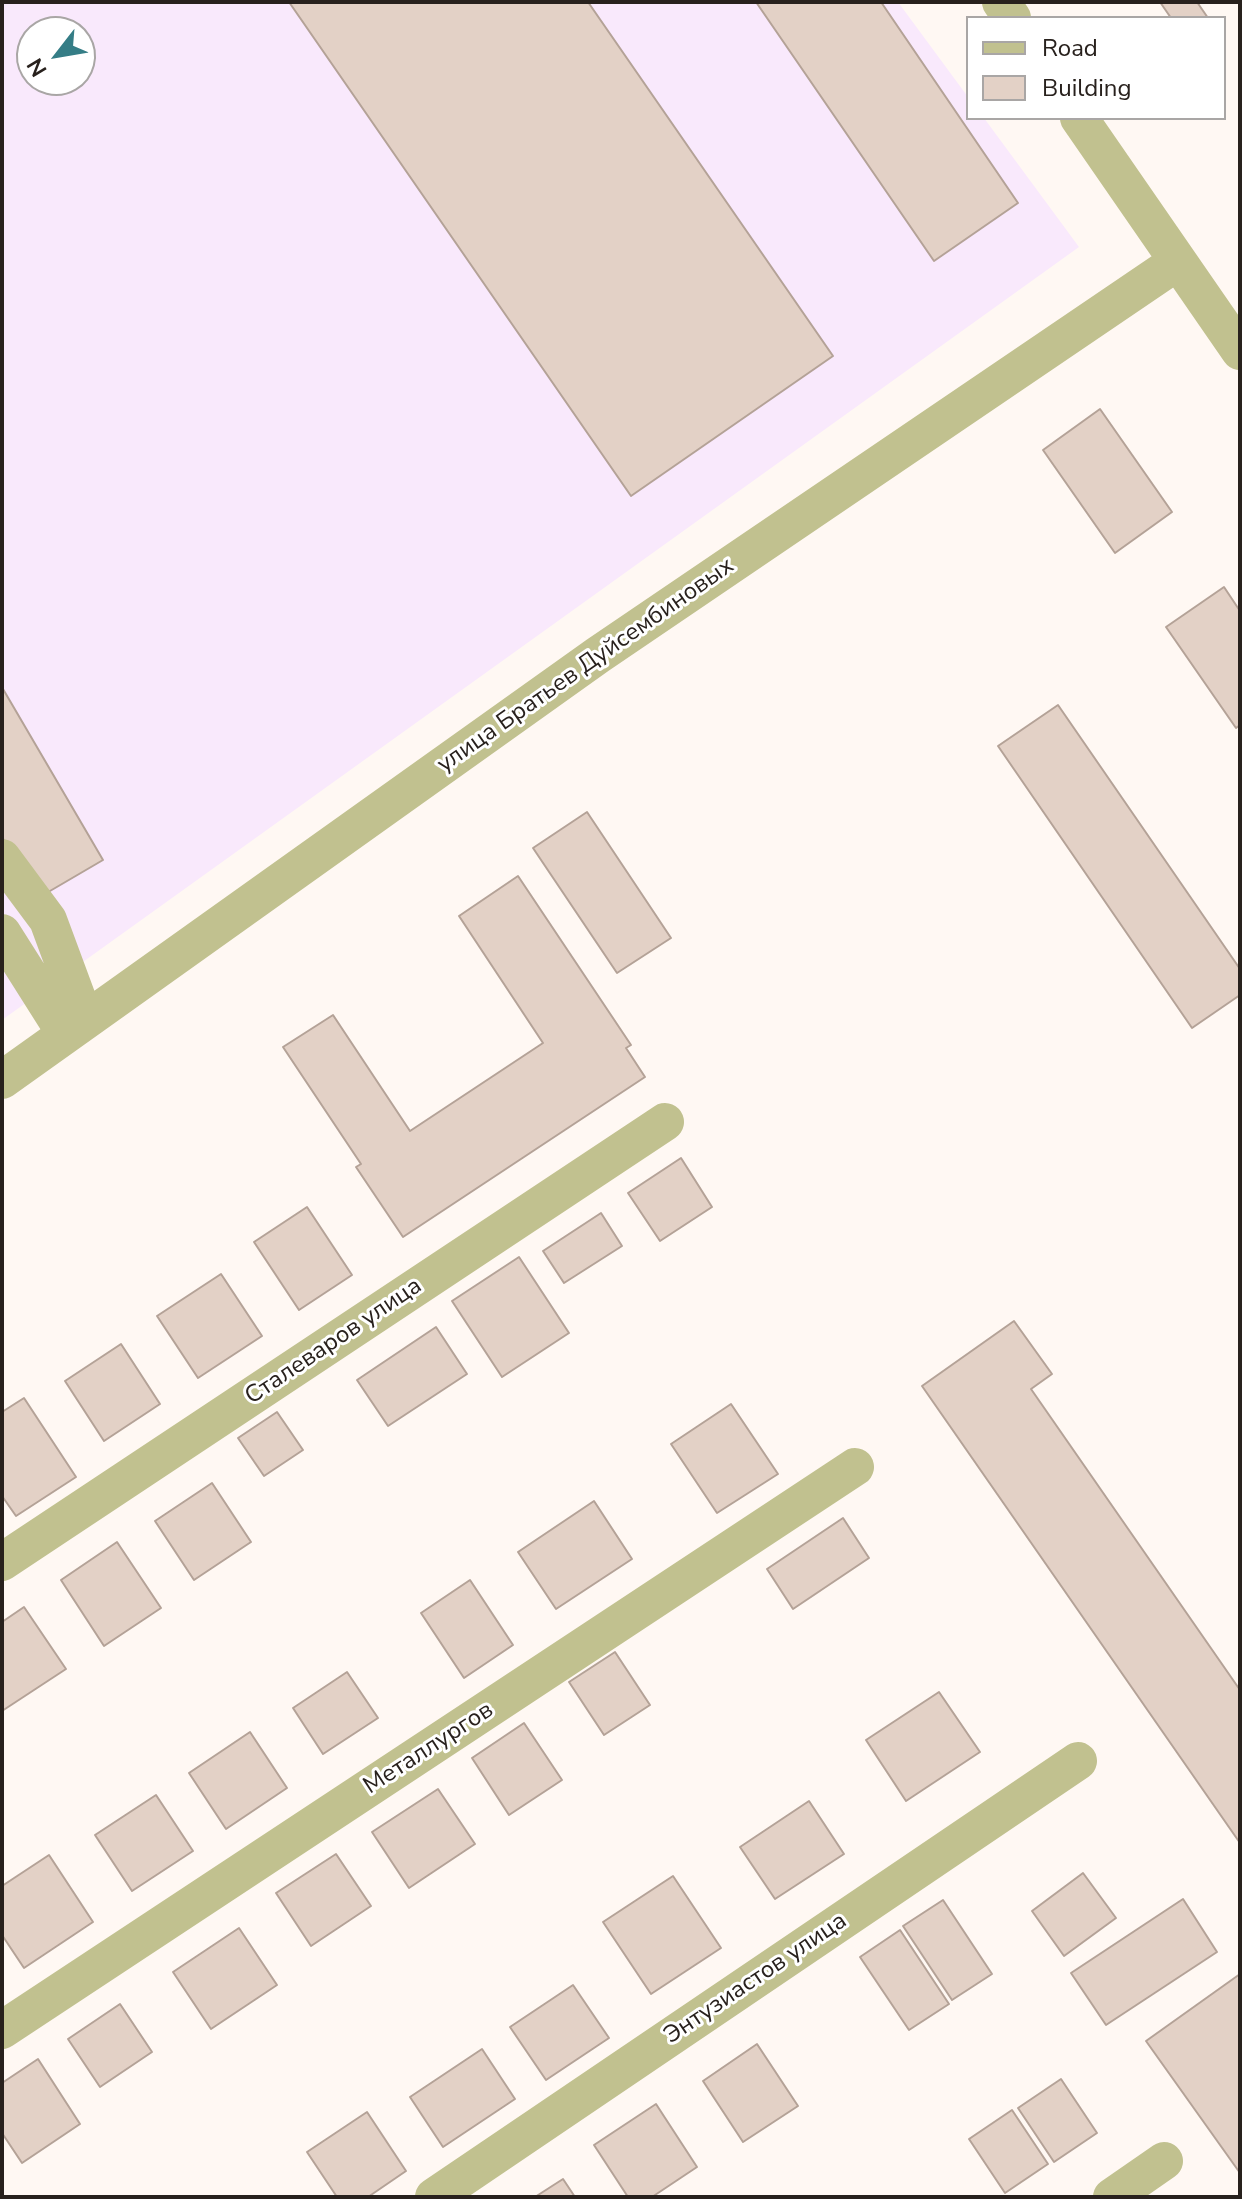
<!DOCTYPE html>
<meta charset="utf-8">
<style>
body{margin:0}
#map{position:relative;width:1242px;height:2199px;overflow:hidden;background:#fff8f3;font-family:"Nunito Sans",sans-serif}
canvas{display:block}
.frame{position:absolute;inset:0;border:4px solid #28211d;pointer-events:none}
.legend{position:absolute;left:966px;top:16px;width:260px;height:104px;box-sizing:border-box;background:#fff;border:2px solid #a9a6a5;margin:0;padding:10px 14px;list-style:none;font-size:24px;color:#28211d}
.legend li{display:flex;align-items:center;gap:16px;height:40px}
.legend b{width:40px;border:2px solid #a9a6a5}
.north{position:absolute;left:16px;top:16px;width:80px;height:80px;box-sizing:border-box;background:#fff;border:2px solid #a9a6a5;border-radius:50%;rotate:239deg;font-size:22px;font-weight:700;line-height:32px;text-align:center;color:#28211d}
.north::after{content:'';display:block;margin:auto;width:28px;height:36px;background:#357d86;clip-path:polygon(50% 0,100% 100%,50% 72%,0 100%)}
</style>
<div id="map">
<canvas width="1242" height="2199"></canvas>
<div class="frame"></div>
<ul class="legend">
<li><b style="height:10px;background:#c1c18f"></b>Road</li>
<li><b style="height:22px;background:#e3d1c6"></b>Building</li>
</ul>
<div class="north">N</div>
</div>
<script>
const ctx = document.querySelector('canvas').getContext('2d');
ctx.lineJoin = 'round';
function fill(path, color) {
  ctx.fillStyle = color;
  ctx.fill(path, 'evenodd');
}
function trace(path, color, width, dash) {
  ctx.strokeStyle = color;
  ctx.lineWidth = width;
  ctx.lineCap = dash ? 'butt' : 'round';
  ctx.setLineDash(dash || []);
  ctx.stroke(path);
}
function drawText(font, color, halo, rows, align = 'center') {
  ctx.font = font + ' "Nunito Sans",sans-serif';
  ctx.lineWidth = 6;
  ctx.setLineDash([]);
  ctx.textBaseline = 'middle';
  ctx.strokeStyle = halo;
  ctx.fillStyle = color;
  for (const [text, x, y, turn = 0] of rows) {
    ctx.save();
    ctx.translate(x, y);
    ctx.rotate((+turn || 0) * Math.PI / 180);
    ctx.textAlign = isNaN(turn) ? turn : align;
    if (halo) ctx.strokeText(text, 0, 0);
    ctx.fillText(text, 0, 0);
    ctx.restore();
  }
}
const industrial = new Path2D(`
 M2,2H898L968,97V118H984L1079,247L2,1020ZM32,32H80V80H32Z`);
const building = new Path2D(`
 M289,2H588L833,356L631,496Z
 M756,2H881L1018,203L934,261Z
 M1160,2H1197L1208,18H1171Z
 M1100,409L1172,512L1115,553L1043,450Z
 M1224,587L1240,611V725L1236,728L1166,627Z
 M3,689L103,860L38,898L2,837Z
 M1058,705L1240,969V995L1192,1028L998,746Z
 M587,812L671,938L617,973L533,848Z
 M518,876L631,1045L626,1048L645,1077L403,1237L356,1167L361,1164L283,1047L333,1015L410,1131L543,1043L459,916Z
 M681,1158L712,1207L660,1241L628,1193Z
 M307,1207L352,1275L299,1310L254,1242Z
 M601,1213L622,1246L564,1283L543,1251Z
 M519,1257L569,1333L502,1377L452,1301Z
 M221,1274L262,1336L198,1378L157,1316Z
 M1014,1321L1052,1374L1031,1389L1240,1690V1843L922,1386Z
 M436,1327L467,1374L388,1426L357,1380Z
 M121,1344L160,1404L104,1441L65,1381Z
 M24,1398L76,1477L16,1516L2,1496V1412Z
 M731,1404L778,1474L717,1513L671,1444Z
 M277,1412L303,1450L264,1476L238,1438Z
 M212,1483L251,1542L194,1580L155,1521Z
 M594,1501L632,1559L556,1609L518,1552Z
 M843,1518L869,1558L793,1609L767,1569Z
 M117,1542L161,1608L104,1646L61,1580Z
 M470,1580L513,1645L464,1678L421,1613Z
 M24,1607L66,1669L2,1711V1622Z
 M615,1652L650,1705L604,1735L569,1682Z
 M347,1672L378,1718L323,1754L293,1708Z
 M939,1692L980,1752L906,1801L866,1740Z
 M524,1723L562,1780L509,1815L472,1758Z
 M250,1732L287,1788L226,1829L189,1773Z
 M438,1789L475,1844L409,1888L372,1832Z
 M156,1795L193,1851L132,1891L95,1835Z
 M809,1801L844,1854L775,1899L740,1847Z
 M336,1854L371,1906L311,1946L276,1893Z
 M49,1855L93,1922L24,1968L2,1935V1886Z
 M1083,1873L1116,1918L1064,1956L1032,1911Z
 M673,1876L721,1948L651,1994L603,1922Z
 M1183,1899L1217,1952L1106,2025L1071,1973Z
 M943,1900L992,1974L952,2000L903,1926Z
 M239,1928L277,1985L211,2029L173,1972Z
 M900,1930L949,2004L909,2030L860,1957Z
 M1240,1974V2173L1146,2041Z
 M573,1985L609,2038L546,2080L510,2027Z
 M120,2004L152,2052L100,2087L68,2039Z
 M757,2044L798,2106L743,2142L703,2081Z
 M482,2049L515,2099L443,2147L410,2097Z
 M38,2059L80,2124L22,2163L2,2133V2083Z
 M1061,2079L1097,2133L1054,2162L1018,2108Z
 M656,2104L697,2167L652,2197H628L594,2145Z
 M1012,2110L1048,2164L1005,2193L969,2139Z
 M367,2112L406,2171L368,2197H337L307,2152Z
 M563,2179L575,2197H535Z`);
const minor = new Path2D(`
 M1001,2L1012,18
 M1079,118L1240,351
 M2,858L48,920L85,1020
 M2,933L66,1034
 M2,1080L598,655L1177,262
 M2,1562L665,1122
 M2,2030L855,1467
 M434,2197L1078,1761
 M1112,2197L1164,2161`);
const streetNames = [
 ["улица Братьев Дуйсембиновых",586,666,-35],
 ["Сталеваров улица",334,1342,-34],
 ["Металлургов",429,1749,-33],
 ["Энтузиастов улица",756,1979,-34]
];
fill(industrial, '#f9e9fc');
fill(building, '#e3d1c6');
trace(building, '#b4a297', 2);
trace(minor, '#c1c18f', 38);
drawText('24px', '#28211d', '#fff', streetNames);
</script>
